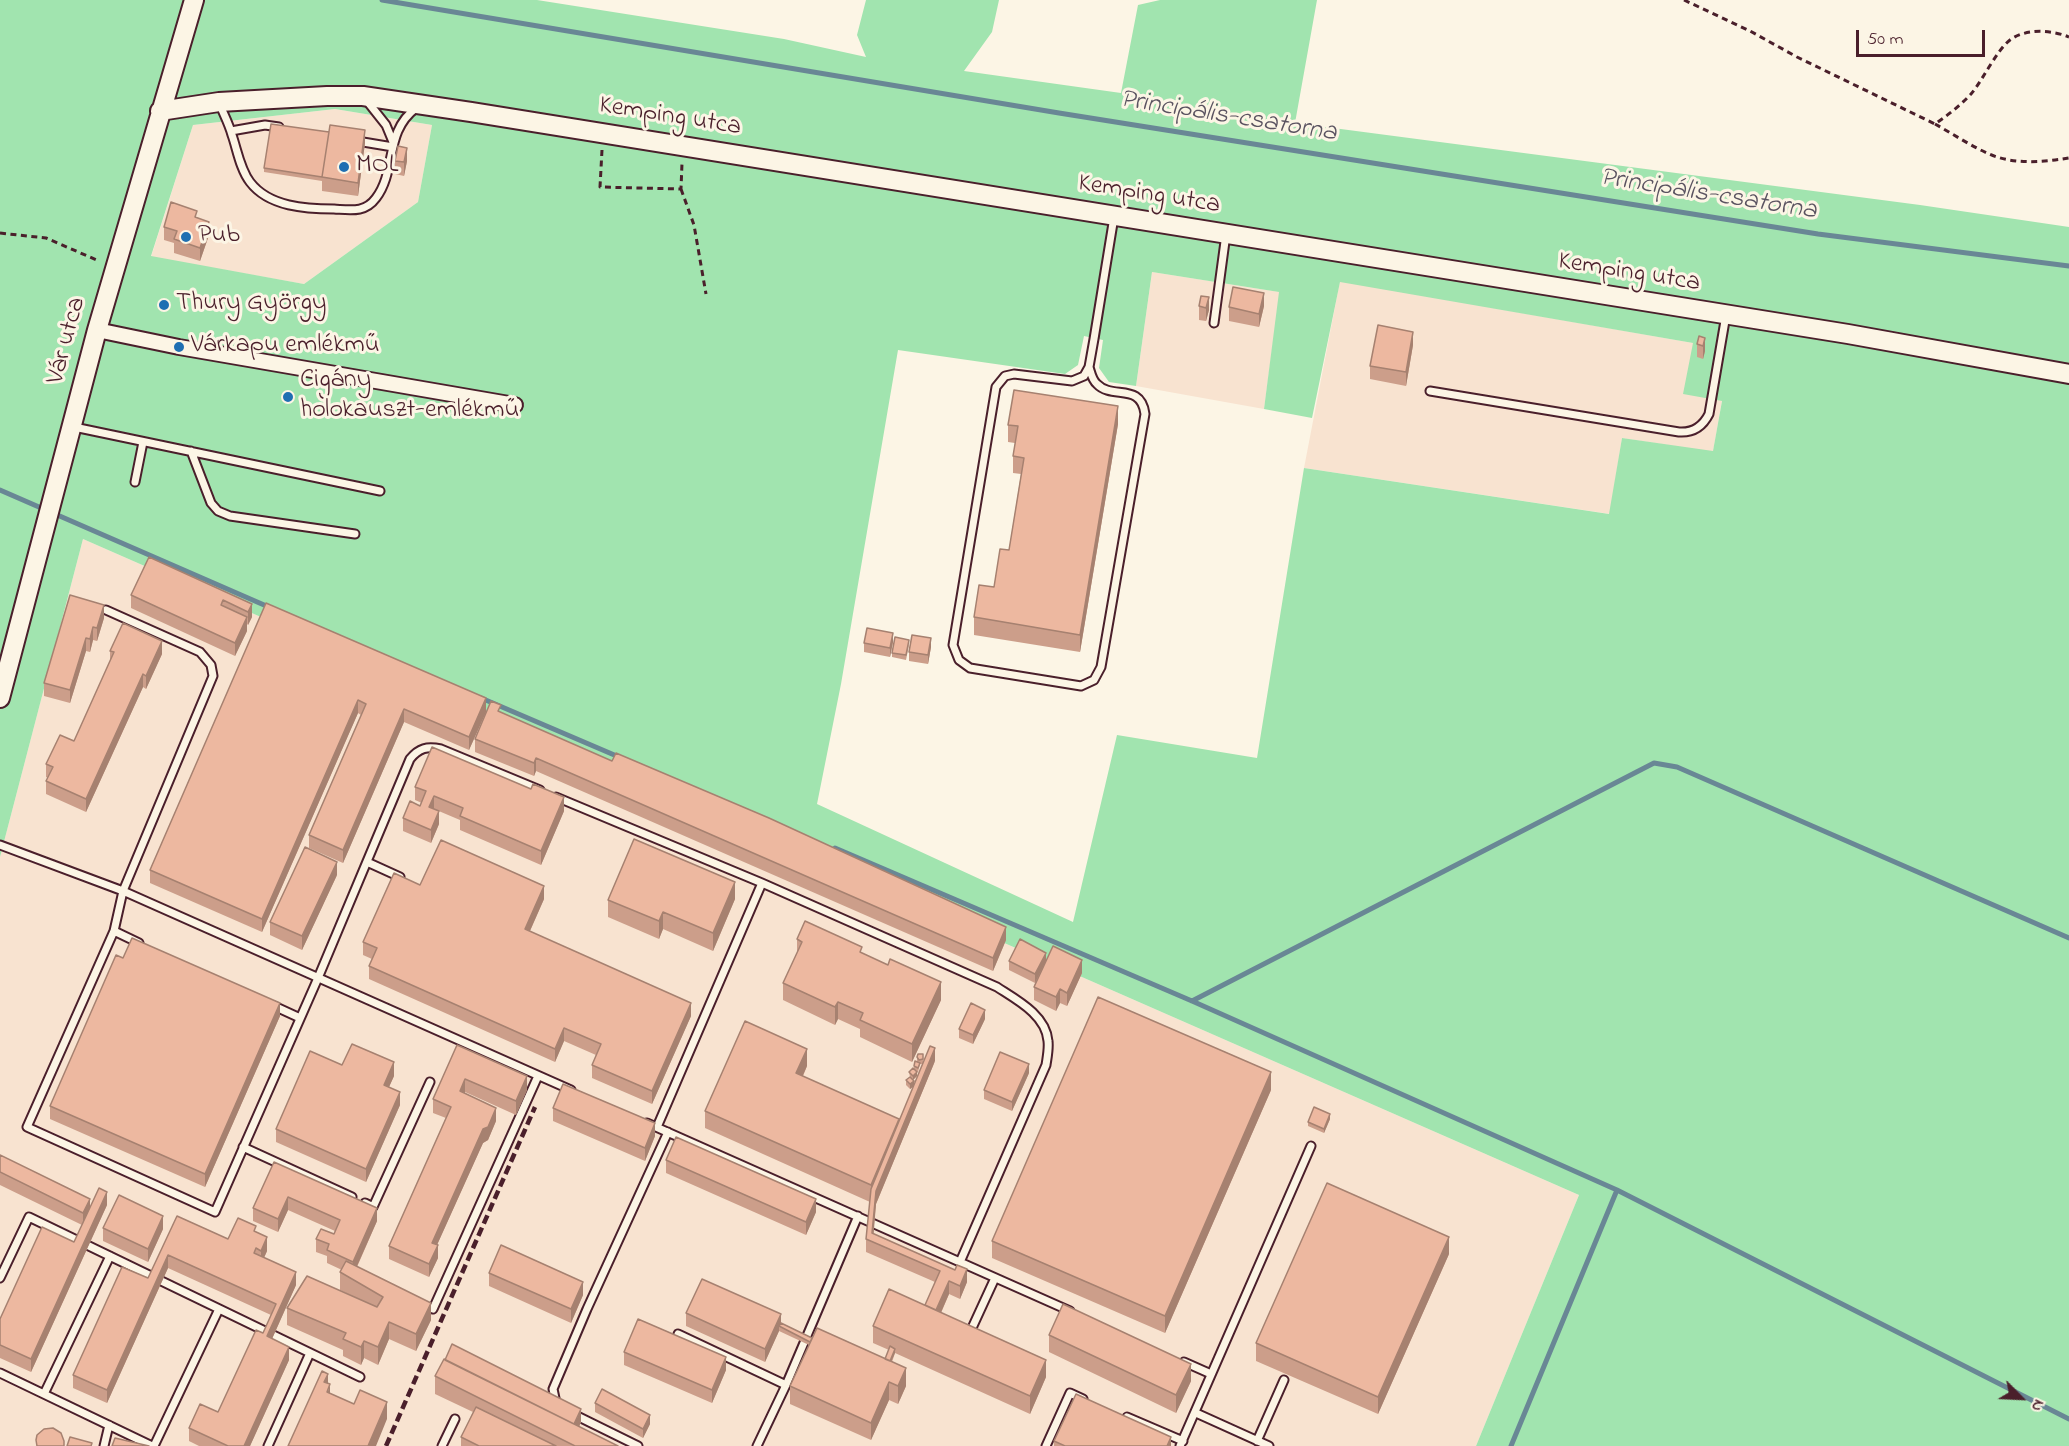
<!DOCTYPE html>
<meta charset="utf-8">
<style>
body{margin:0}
#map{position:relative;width:2069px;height:1446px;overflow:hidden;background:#fcf5e5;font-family:"Indie Flower",sans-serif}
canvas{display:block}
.north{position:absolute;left:1991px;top:1368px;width:60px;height:60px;-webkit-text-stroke:4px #fcf5e5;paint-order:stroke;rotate:114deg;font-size:16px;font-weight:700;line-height:24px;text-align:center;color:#4a1f2b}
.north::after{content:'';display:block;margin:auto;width:21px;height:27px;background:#4a1f2b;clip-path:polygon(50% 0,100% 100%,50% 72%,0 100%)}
.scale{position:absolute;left:1856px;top:30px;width:129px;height:27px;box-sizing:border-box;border:3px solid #4a1f2b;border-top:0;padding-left:8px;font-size:18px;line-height:21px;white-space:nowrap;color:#4a1f2b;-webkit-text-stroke:4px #fcf5e5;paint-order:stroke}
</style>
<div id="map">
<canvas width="2069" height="1446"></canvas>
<div class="north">N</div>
<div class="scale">50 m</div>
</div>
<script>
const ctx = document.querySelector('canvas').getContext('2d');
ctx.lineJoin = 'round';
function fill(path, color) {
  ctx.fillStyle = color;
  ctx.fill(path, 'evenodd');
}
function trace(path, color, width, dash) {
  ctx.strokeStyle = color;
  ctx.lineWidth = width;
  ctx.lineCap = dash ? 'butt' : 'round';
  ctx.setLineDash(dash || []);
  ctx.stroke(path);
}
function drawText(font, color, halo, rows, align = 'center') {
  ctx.font = font + ' "Indie Flower",sans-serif';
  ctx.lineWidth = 6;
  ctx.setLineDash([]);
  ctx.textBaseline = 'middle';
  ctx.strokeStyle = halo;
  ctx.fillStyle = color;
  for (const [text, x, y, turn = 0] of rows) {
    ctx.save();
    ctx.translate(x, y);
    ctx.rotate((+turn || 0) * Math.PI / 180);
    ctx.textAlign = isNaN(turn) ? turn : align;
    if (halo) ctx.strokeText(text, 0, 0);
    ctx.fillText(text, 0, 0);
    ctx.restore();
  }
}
const built = new Path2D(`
 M335,109L432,125L418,202L304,284L151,257L193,125Z
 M1152,272L1280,292L1264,409L1136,386Z
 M1340,281L1693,343L1722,400L1713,452L1622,438L1610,514L1304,468Z
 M83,539L1579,1195L1476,1446H0V857Z`);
const green = new Path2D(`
 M0,0H537L784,39L866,57L857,35L866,0H999L992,32L964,71L1121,93L1138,5L1160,0H1317L1295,123L1920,205L2069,227V1446H1476L1579,1195L83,539L0,857ZM335,109L432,125L418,202L304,284L151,256L193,125ZM1152,272L1279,292L1264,409L1312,418L1340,282L1693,343L1683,394L1722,401L1713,451L1622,438L1609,514L1304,468L1257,758L1117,735L1073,922L817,804L841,684L898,350L1065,374L1078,365L1084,336L1103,340L1099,368L1109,382L1136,386Z`);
const stream = new Path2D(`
 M382,0L1059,113L1818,234L2069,266
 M0,490L271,608
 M481,698L619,757
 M835,848L1192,1001L1617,1190L2069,1419
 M1192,1001L1654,763L1677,767L2069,938
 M1511,1446L1617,1190`);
const path = new Path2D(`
 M1684,0L1750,31L1797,57L1935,124C1948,115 1961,105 1971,94C1983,80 1996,51 2010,40C2026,28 2052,30 2069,37
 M1935,124C1953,134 1971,146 1989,154C2014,165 2043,162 2069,158
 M602,150L600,187L681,189L682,163
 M681,189L694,225L706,294
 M0,233L46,238L99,261`);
const lane = new Path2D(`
 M367,101L386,125L393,142
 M220,105C224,115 229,124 232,135C237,149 240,169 250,182C269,207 306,209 334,209C351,210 365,213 376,198C397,170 384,132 416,108
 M231,131L265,125L279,127
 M357,141L393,147
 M1214,323L1226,234
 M1089,367C1091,373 1092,380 1097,384C1112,400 1141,382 1145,414L1101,667L1094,680L1081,686L970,668L959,660L953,645L996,387L1005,376L1014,374L1072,381L1084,376L1089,367L1094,339L1114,217
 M1430,391L1679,432C1694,433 1703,426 1709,414L1726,315
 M74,427L380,491
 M191,451L211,503L218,511L230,516L355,534
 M135,482L143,442
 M106,610L200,652L211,665L213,676L123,891L114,931L27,1127L215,1212L318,978L410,759C419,748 427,746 441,749L540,790
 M556,797L762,883L997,987C1017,1000 1046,1015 1048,1041C1049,1049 1047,1058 1046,1065L960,1262
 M0,845L123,891L571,1090
 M367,862L400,877
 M114,931L139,943
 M274,1006L300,1018
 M647,1123L1070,1311
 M657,1127L762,883
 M243,1147L352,1197
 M365,1203L373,1207L430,1082
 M0,1278L29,1217L360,1377
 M433,1309L538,1076
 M972,1328L995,1278
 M678,1334L786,1385
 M1184,1362L1211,1374
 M0,1373L152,1446
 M44,1394L110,1256
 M556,1403L553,1389L587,1309L668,1132
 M1196,1413L1269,1446
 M573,1414L638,1446
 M1127,1417L1183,1441
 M1257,1441L1284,1380
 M104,1446L109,1425
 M154,1446L219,1309
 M268,1446L310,1353
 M442,1446L455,1419
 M757,1446L786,1385L858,1216
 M1046,1446L1070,1393L1083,1399
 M1180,1446L1311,1146`);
const street = new Path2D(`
 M97,330L179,347L515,405`);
const secondary = new Path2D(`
 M160,111L219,102L327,96H363L471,112L1848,334L2069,374
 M0,698L97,330L194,0`);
const rail = new Path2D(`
 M386,1446L535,1107`);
const wall = new Path2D(`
 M365,143L358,196L322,191V181L264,172V168Z
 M395,161H407L404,176L395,174Z
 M197,218L209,235L200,261L174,253V243L164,240V227Z
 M1201,296L1209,310L1206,321L1199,320V306Z
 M1264,306L1259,327L1229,321V307Z
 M1705,338V351L1703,359L1697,357V344Z
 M1413,345L1406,386L1370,379V366Z
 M1118,424L1080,652L974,635V617L994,587L1009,550L1021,474L1013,473V456L1015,443L1008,442V425Z
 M149,557L252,604V617L248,625L247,624V631L235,656L131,608V595Z
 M70,595L104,618L97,641L93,640L90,652L86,651L70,703L44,696V683Z
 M266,603L486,712L469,750L404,722L343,863L309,848V835L361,715L358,713L262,932L150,883V870Z
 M893,642L890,657L864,652V643Z
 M909,645L906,660L892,657V653Z
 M931,647L928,664L909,661V652Z
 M110,651L162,654L146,689L143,687L86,812L46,794V781L48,778L46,777V764L74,741L110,661Z
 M501,713L1006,940L993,971L536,771L534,776L475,752V739Z
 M415,787L564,811L541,865L460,830V820L434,809L439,824L431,843L403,831V818L420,806L422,803L415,800Z
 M337,875L302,950L270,935V922Z
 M420,885L544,899L530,931L691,1016L652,1104L592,1078V1065L596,1055L564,1041L555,1062L369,979V966L372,959L363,955V942Z
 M735,899L713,951L663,929L659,939L608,917V900Z
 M797,939L862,953L941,1000L912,1062L860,1037V1029L838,1019L835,1025L783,1000V983L797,953Z
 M123,958L280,1016L205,1187L50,1119V1106Z
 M1046,960L1082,973L1067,1006L1060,1003L1056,1011L1034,1000V987L1035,983L1009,970V961Z
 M985,1019L973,1044L959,1038V1029Z
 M457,1045L527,1090L516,1115L465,1092L464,1094L496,1121L488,1140L483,1143L437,1245L438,1258L429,1277L389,1259V1246L446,1118L433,1113V1099Z
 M923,1054V1064H920L918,1072H917V1076L913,1080L914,1086L910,1089L906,1085V1080L910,1077L909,1072L914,1069V1066L917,1061V1057Z
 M935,1061L876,1204L873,1234L967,1282L960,1299L949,1294L941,1313L1046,1377L1030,1414L895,1353L892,1362L906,1386L898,1404L889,1400L871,1440L790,1404V1386L809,1345L779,1331L765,1362L686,1326V1313L781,1323L812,1338L885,1359L889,1350L873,1343V1326L925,1305L935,1282L866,1252V1239L870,1202L705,1128V1111L807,1066L803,1076L899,1123Z
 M342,1065L394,1076L389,1087L400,1105L366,1182L276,1142V1129Z
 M1029,1073L1012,1111L984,1099V1090Z
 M1271,1090L1165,1333L992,1258V1241Z
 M553,1108L655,1136L645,1161L553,1121Z
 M1330,1119L1324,1133L1308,1126V1122Z
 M0,1155L90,1208L107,1205L31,1372L0,1358V1319L74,1242L82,1225L0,1185Z
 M666,1160L816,1212L806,1235L666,1173Z
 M274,1162L377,1221L357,1267L431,1320L416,1351L389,1339L378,1365L364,1358L361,1365L343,1356V1350L287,1325V1308L348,1294L340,1290V1272L342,1270L327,1263V1256L316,1252V1239L334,1234L335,1231L288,1210L278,1232L253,1221V1208Z
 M177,1216L228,1239L256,1233L267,1251L264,1258L296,1285L272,1339L289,1360L250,1446H199L189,1441V1428L218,1412L263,1333L271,1315L168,1268L107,1403L73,1388V1375L148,1278Z
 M103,1228L163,1229L148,1262L103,1241Z
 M1449,1254L1378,1414L1256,1361V1343Z
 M489,1273L583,1295L571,1323L489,1286Z
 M1049,1335L1191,1381L1176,1413L1049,1352Z
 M624,1352L726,1370L712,1403L624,1365Z
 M435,1376L581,1422L579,1427L618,1446H461V1437L473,1412L435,1394Z
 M595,1403L650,1424L643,1438L595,1412Z
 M1054,1441L1171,1446H1054Z`);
const shadedWall = new Path2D(`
 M365,130V143L358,196V183Z
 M407,148V161L404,176V162Z
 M209,222V235L200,261V248Z
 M1264,293V306L1259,327V314Z
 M1209,297V310L1206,321V308Z
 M1413,332V345L1406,386V372Z
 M1705,338V351L1703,359V346Z
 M1118,406V424L1080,652V635Z
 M252,604V617L248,625V612Z
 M104,605V618L97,641V628Z
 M247,617V631L235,656V643Z
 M93,627V640L90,652V639Z
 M893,633V642L890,657V648Z
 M86,638V651L70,703V690Z
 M931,638V647L928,664V655Z
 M162,641V654L146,689V676Z
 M143,674V687L86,812V799Z
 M486,698V712L469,750V737Z
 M358,700V713L262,932V919Z
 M404,709V722L343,863V850Z
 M536,758V771L534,776V763Z
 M434,796V809L429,807Z
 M564,797V811L541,865V851Z
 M439,811V824L431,843V830Z
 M337,862V875L302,950V936Z
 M735,882V899L713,951V933Z
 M544,886V899L525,942V929Z
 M663,912V929L659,939V921Z
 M1006,927V940L993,971V958Z
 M1046,953V961L1035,983V974Z
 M1082,960V973L1067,1006V993Z
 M941,982V1000L912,1062V1044Z
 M1060,989V1003L1056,1011V997Z
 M838,1002V1019L835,1025V1007Z
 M280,1003V1016L205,1187V1174Z
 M691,1003V1016L652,1104V1091Z
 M985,1010V1019L973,1044V1035Z
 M564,1028V1041L555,1062V1049Z
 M935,1048V1061L876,1204L873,1242L871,1185L899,1119V1136Z
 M807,1049V1066L796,1091V1073Z
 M394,1062V1076L384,1098V1085Z
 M1029,1064V1073L1012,1111V1102Z
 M917,1072V1076L913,1080V1076Z
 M1271,1072V1090L1165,1333V1316Z
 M527,1076V1090L516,1115V1101Z
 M465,1079V1092L460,1105V1091Z
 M914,1081V1086L910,1089V1084Z
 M400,1092V1105L366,1182V1169Z
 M496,1108V1121L488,1140L483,1143L432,1256V1243L483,1129Z
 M1330,1114V1119L1324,1133V1129Z
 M655,1123V1136L645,1161V1148Z
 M107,1192V1205L31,1372V1359Z
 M288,1197V1210L278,1232V1219Z
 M90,1199V1212L83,1226V1213Z
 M816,1199V1212L806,1235V1222Z
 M377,1208V1221L353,1275V1262Z
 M163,1216V1229L148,1262V1249Z
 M267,1237V1251L261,1264V1251Z
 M1449,1237V1254L1378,1414V1397Z
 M438,1245V1258L429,1277V1264Z
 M168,1255V1268L107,1403V1390Z
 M967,1269V1282L960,1299V1286Z
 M296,1272V1285L267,1350V1336Z
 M949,1281V1294L935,1326V1313Z
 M583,1282V1295L571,1323V1309Z
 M431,1303V1320L416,1351V1334Z
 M781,1314V1327L779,1326V1331L765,1362V1349Z
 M389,1322V1339L378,1365V1347Z
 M364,1341V1358L361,1365V1347Z
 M289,1347V1360L250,1446H244Z
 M895,1349V1353L885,1376V1372Z
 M726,1357V1370L712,1403V1390Z
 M1046,1360V1377L1030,1414V1396Z
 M1191,1364V1381L1176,1413V1395Z
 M906,1368V1386L898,1404V1386Z
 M328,1374V1391L330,1384V1402L324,1382Z
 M889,1382V1400L871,1440V1423Z
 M387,1402V1419L376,1446H368Z
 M581,1409V1422L573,1440V1427Z
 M650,1415V1424L643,1438V1429Z
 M1171,1437V1446H1167Z`);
const building = new Path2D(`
 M271,124L329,132L322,177L264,168Z
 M330,125L365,130L358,183L322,177Z
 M398,146L407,148L404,162L395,161Z
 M171,202L197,211L195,217L209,222L200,248L174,239L177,231L164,227Z
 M1233,287L1264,293L1259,314L1229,307Z
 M1201,296L1209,297L1206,308L1199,306Z
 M1378,325L1413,332L1406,372L1370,366Z
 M1699,336L1705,338L1703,346L1697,344Z
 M1014,390L1118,406L1080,635L974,617L979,585L994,587L1000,549L1009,550L1024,458L1013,456L1018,426L1008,425Z
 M149,557L252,604L248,612L223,600L221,605L247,617L235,643L131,595Z
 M70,595L104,605L97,628L93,627L90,639L86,638L70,690L44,683Z
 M266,603L486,698L469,737L404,709L343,850L309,835L366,704L358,700L262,919L150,870Z
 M123,623L162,641L146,676L143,674L86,799L46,781L53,767L46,764L60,735L74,741L114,652L110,651Z
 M867,628L893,633L890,648L864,643Z
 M912,635L931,638L928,655L909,652Z
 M895,637L909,640L906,655L892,653Z
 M491,701L501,705L498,711L612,761L616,753L769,818L1006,927L993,958L536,758L534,763L475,739Z
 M432,747L531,789L533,784L564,797L541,851L460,816L463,808L434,796L429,807L439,811L431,830L403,818L410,801L420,806L426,791L415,787Z
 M634,839L735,882L713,933L663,912L659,921L608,900Z
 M441,840L544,886L525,929L691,1003L652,1091L592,1065L601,1044L564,1028L555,1049L369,966L377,948L363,942L394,873L420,885Z
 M305,847L337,862L302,936L270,922Z
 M805,921L862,947L860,952L888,965L890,959L941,982L912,1044L860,1020L863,1013L838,1002L835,1007L783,983L802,942L797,939Z
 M132,938L280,1003L205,1174L50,1106L116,955L123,958Z
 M1020,939L1046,953L1035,974L1009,961Z
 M1053,946L1082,960L1067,993L1060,989L1056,997L1034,987Z
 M1098,997L1271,1072L1165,1316L992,1241Z
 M971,1003L985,1010L973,1035L959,1029Z
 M745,1021L807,1049L796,1073L899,1119L871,1185L705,1111Z
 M352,1044L394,1062L384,1085L400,1092L366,1169L276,1129L310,1051L342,1065Z
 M457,1045L527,1076L516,1101L465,1079L460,1091L496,1108L488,1127L483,1129L432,1243L438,1245L429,1264L389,1246L451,1107L433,1099Z
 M930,1046L935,1048L876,1191L872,1233L955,1270L957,1265L967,1269L960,1286L949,1281L936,1310L925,1305L940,1271L866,1239L871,1189Z
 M1000,1052L1029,1064L1012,1102L984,1090Z
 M918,1054H923V1059L919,1060L917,1057Z
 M915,1061L920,1063L918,1068L914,1066Z
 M913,1068L917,1072L913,1076L909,1072Z
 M910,1077L914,1081L910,1084L906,1080Z
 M563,1084L655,1123L645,1148L553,1108Z
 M1314,1107L1330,1114L1324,1129L1308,1122Z
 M676,1137L816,1199L806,1222L666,1160Z
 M0,1155L90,1199L83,1213L0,1172Z
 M274,1162L377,1208L353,1262L327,1250L329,1244L316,1239L321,1229L334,1234L340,1220L288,1197L278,1219L253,1208Z
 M1327,1183L1449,1237L1378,1397L1256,1343Z
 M99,1188L107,1192L31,1359L0,1345V1319L42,1227L74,1242Z
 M119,1195L163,1216L148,1249L103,1228Z
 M177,1216L228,1239L238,1218L256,1226L254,1231L267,1237L261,1251L256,1248L254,1253L296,1272L267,1336L289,1347L244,1446H228L189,1428L200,1404L218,1412L256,1330L263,1333L276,1304L168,1255L107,1390L73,1375L122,1267L148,1278Z
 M501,1245L583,1282L571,1309L489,1273Z
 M346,1261L431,1303L416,1334L389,1322L378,1347L364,1341L361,1347L343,1339L346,1333L287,1308L307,1276L377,1307L383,1297L340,1272Z
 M702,1279L781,1314L765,1349L686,1313Z
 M889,1289L1046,1360L1030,1396L873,1326Z
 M1063,1304L1191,1364L1176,1395L1049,1335Z
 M638,1319L726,1357L712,1390L624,1352Z
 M781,1323L812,1338L810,1342L779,1326Z
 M817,1328L906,1368L898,1386L889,1382L871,1423L790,1386Z
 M452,1344L581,1409L574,1424L445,1360Z
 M890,1346L895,1349L890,1361L885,1359Z
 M444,1359L618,1446H575L435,1376Z
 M322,1371L328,1374L324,1382L330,1384L327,1392L354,1404L360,1390L387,1402L368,1446H288Z
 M602,1389L650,1415L643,1429L595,1403Z
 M1076,1394L1171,1437L1167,1446H1065L1054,1441Z
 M476,1407L556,1446H479L461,1437Z
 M53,1428L61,1433L64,1441V1446H37L36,1440L37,1435L44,1429Z
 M70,1437L92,1443L91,1446H67Z
 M115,1438L149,1446H112Z`);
const markers = [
 [344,167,6,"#1f6fb2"],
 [186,237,6,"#1f6fb2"],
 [164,305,6,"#1f6fb2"],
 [179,347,6,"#1f6fb2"],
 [288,397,6,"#1f6fb2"]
];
const streetNames = [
 ["Kemping utca",670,118,9],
 ["Kemping utca",1149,196,9],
 ["Kemping utca",1629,274,9],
 ["Vár utca",68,341,-75]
];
const poiNames = [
 ["MOL",356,167],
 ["Pub",198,237],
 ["Thury György",176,305],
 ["Várkapu emlékmű",191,347],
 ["Cigány",300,382],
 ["holokauszt-emlékmű",300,412]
];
const waterNames = [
 ["Principális-csatorna",1228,118,9],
 ["Principális-csatorna",1708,196,9]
];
fill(built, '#f8e3d0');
fill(green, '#a1e4af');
trace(stream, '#698795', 5);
trace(lane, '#4a1f2b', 11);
trace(street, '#4a1f2b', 18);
trace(secondary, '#4a1f2b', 22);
trace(path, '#4a1f2b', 3, [6, 4.5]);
trace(lane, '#fcf5e5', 7);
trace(street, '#fcf5e5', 14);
trace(secondary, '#fcf5e5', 18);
trace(rail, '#4a1f2b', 4.5, [9, 4.5]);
fill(wall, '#cc9e8a');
fill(shadedWall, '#a68170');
fill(building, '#edb8a0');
trace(building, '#a68170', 1.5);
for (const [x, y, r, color] of markers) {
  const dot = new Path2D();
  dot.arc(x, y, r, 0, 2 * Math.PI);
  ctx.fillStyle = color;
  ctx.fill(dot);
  trace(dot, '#fcf5e5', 2);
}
drawText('26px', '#4a1f2b', '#fcf5e5', streetNames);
drawText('26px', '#4a1f2b', '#fcf5e5', poiNames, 'left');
drawText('italic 27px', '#5a5360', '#fcf5e5', waterNames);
</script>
